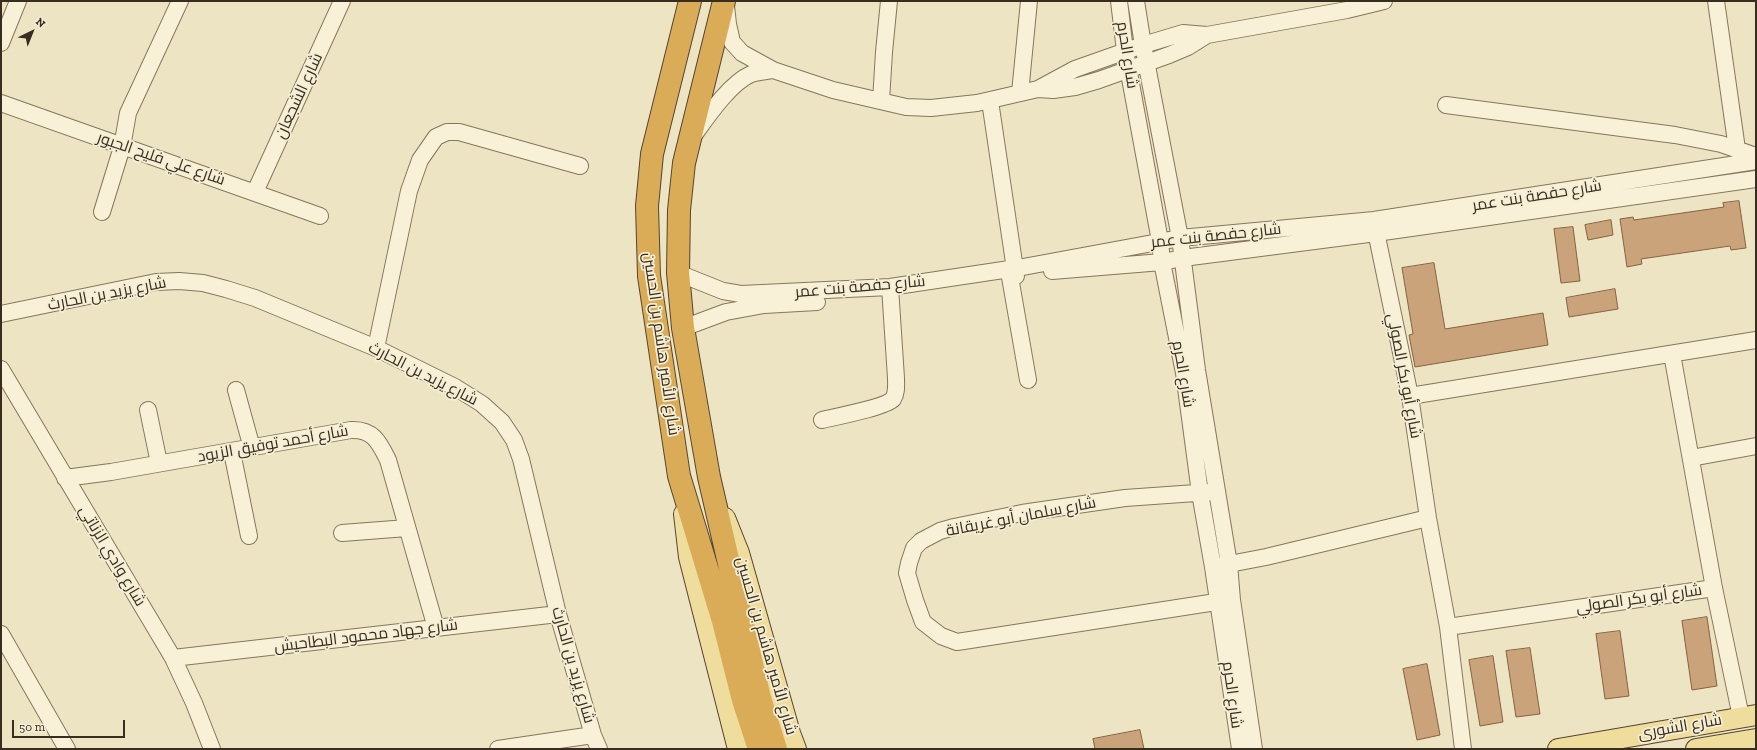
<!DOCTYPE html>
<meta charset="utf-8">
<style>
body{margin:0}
#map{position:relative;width:1757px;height:750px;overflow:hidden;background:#ede4c4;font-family:"Zilla Slab",serif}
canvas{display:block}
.frame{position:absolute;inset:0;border:2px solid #382d1f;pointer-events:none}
.north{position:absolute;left:12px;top:12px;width:40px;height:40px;-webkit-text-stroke:3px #f5eed4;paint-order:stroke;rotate:43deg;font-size:11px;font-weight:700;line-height:16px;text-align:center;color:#382d1f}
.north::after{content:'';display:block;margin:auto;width:14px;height:18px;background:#382d1f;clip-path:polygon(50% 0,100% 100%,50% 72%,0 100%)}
.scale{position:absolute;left:12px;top:720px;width:113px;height:18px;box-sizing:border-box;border:2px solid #382d1f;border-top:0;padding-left:5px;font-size:12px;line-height:14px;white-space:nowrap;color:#382d1f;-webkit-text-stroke:3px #f5eed4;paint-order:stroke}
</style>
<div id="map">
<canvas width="1757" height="750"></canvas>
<div class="frame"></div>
<div class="north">N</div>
<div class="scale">50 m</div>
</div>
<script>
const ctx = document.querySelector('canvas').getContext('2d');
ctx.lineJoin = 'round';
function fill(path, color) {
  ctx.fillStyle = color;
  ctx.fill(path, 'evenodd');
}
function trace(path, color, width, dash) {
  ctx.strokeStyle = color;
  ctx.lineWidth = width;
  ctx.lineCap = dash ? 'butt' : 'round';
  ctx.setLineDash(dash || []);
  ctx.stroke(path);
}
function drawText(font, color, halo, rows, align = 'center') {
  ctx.font = font + ' "Zilla Slab",Cairo,serif';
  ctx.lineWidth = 3.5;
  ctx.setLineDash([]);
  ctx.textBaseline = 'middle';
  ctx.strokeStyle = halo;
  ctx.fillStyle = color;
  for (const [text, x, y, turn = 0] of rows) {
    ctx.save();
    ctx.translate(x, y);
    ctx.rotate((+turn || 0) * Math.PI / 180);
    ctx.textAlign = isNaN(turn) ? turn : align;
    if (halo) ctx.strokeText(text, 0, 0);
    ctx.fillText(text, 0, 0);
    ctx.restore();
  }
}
const building = new Path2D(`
 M1739,201L1746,248L1731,250L1730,246L1641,259L1642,264L1627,267L1620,219L1633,217L1634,220L1724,207L1723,203Z
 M1611,220L1613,235L1588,240L1585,225Z
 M1573,227L1580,281L1561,283L1554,229Z
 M1434,263L1445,329L1543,313L1548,345L1415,367L1409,335L1413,334L1402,268Z
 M1615,289L1618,309L1569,317L1566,298Z
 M1707,617L1717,686L1692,690L1682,621Z
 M1620,631L1629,696L1605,699L1596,634Z
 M1530,648L1540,714L1516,717L1506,651Z
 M1493,656L1503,722L1480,726L1469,660Z
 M1427,664L1440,735L1417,740L1403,669Z
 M1140,730L1144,749H1095L1093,739Z`);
const minor = new Path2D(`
 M1119,1L1125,51L1160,241L1162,262L1184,373L1200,493L1213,567L1240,749
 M1136,1L1143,45L1180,238L1197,370L1229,564L1232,600L1254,749
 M1716,1L1737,149
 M726,6L728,24L732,42L742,53L773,70L833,90L906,107L931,108L977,103L1038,89L1053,90L1075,87L1099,80L1169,55L1188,47L1207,35
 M1,43L18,1
 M1038,89L1075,69L1143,45L1183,33L1207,35L1347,10L1384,1
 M1020,93L1029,1
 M881,101L884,52L889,1
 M990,101L1016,276
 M1,103L320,216
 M1446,105L1675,135L1721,144L1756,156
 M694,135C707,117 730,83 751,74C758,72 766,71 773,70
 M255,192L342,1
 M102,212L122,147L128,113L180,1
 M1374,222L1410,396L1428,518L1448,627L1463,749
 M1052,271L1162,262L1183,258L1376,233L1756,179
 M678,273L723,291L741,294L890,287L1023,267L1180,238L1374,220L1756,161
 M1010,277L1028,380
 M1,314L156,282L179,281L203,283L226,289L255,298L376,348L455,387L482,404L502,422L514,440L521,459L558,614L593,735L599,749
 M683,328L726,312L764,305L817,302
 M376,348L409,191L420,160L436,137L447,132H459L580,166
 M1672,354L1714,588L1741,717
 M1,369L173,658L194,703L212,749
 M236,390L252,448
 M1410,396L1756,340
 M148,410L159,463
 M822,420C835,417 886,407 893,399C897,393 896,385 896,378L890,287
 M232,452L249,536
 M1691,458L1756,446
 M65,478L111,472L351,430C373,429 379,442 388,460L436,628
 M1210,492L1125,498L1022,513L954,527L940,531L921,541L914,548L909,563L907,573L915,600L923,622L941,636L957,642L1229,600
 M342,533L407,528
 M1219,566L1266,557L1428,518
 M1448,627L1714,588
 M1,634L67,749
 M173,658L558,614
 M498,749L593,735`);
const major = new Path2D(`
 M684,514L689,557L738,749
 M725,518L739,553L790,733L796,749
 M1558,749L1756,715
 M1696,749L1756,739`);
const highway = new Path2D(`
 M690,1L652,154L647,206L649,276L679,476L723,621L743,700L759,749
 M724,1L684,163L679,210L678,273L683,328L709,477L760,698L776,749`);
const streetNames = [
 ["شارع الحرم",1127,55,81],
 ["شارع الشجعان",299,96,-65],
 ["شارع علي فليح الجبور",161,159,19],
 ["شارع حفصة بنت عمر",1537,196,-9],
 ["شارع حفصة بنت عمر",1216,236,-6],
 ["شارع حفصة بنت عمر",860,287,-5],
 ["شارع يزيد بن الحارث",107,294,-11],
 ["شارع الأمير هاشم بن الحسين",661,344,82],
 ["شارع يزيد بن الحارث",423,374,27],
 ["شارع الحرم",1183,374,80],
 ["شارع أبو بكر الصولي",1404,376,79],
 ["شارع أحمد توفيق الزيود",273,444,-10],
 ["شارع سلمان أبو غريقانة",1021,517,-11],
 ["شارع وادي الزناتي",112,556,59],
 ["شارع أبو بكر الصولي",1639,599,-8],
 ["شارع جهاد محمود البطاحيش",366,636,-7],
 ["شارع الأمير هاشم بن الحسين",766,646,74],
 ["شارع يزيد بن الحارث",573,665,74],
 ["شارع الحرم",1232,695,82],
 ["شارع الشورى",1680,727,-10]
];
fill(building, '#caa37b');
trace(building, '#866241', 1);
trace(minor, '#87765b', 18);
trace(major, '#55442f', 22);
trace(highway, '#55442f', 24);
trace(minor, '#f8f1d7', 16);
trace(major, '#efdd9d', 20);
trace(highway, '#daac57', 22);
drawText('16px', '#382d1f', '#f5eed4', streetNames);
</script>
